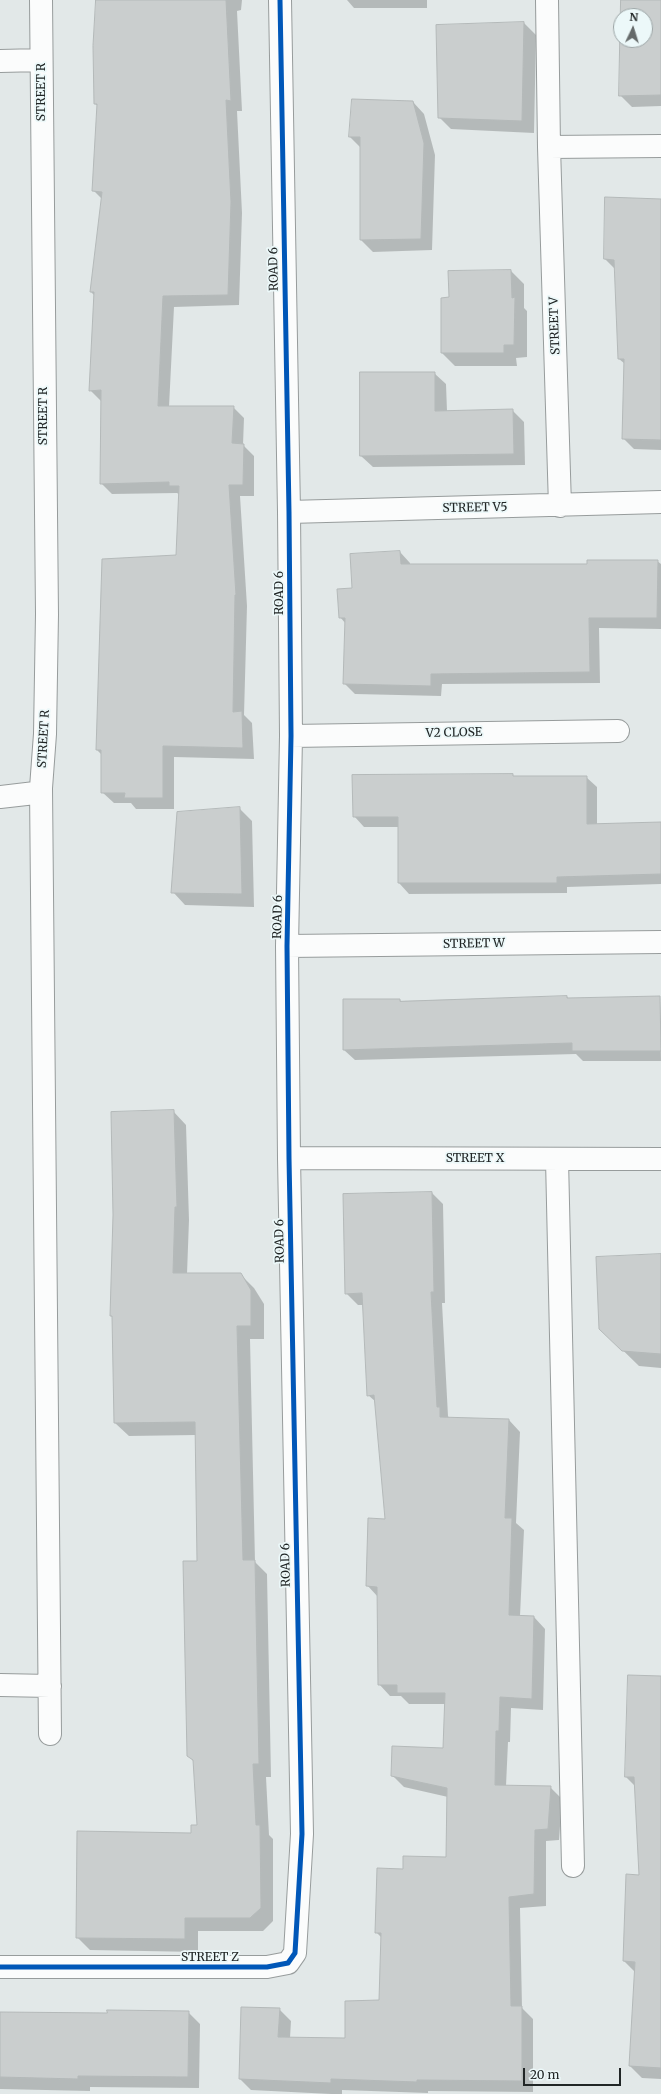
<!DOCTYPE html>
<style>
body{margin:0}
#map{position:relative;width:661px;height:2094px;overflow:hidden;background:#e2e8e8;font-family:Merriweather,serif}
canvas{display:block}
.north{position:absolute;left:613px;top:8px;width:40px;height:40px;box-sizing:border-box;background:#ecf8f9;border:1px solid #9ba4a5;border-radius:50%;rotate:4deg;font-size:11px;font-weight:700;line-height:16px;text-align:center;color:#212626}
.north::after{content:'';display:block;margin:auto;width:14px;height:18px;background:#656a6a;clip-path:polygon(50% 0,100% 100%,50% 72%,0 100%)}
.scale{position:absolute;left:523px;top:2068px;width:98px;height:18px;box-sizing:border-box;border:2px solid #212626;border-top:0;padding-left:5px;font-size:12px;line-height:14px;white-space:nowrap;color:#212626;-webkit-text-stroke:3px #ecf8f9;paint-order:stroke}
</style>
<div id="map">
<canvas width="661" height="2094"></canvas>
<div class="north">N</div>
<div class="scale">20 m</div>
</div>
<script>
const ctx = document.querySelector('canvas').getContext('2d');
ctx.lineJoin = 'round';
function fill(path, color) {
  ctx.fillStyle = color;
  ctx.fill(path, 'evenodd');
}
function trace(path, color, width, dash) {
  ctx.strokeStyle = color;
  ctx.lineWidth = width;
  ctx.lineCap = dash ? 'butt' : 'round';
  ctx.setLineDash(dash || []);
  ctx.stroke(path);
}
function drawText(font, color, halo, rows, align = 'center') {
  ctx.font = font + ' Merriweather,serif';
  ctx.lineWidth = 3.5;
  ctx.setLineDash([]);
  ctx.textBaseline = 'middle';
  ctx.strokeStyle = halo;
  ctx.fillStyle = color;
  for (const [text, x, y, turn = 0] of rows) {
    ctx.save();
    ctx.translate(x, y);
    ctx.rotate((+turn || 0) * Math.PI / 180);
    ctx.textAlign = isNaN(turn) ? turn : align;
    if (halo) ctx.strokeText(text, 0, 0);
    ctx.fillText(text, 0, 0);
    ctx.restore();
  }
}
const shadow = new Path2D(`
 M95,0H242L241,10L237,11L242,111H237L242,213L239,305L174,307L169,407H233L244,418L243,445L254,456V496H240L247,606L244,715L252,723L254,759L174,757V809H136L131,803H114L102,792V755L97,750L177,556L180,495L177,493L112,494L101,483V401L90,390L94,295L91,292L102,199L94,191L98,106L95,104L97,4Z
 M347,0H427V8H354Z
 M622,0H661V106L632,107L620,95L621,40H645V16H621Z
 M524,23L536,35L534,133L451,129L439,117Z
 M413,102L424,114L435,155L432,250L373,252L361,240V148L350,137Z
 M606,198L661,200V450L634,449L623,438L625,364L619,359L616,270L605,259Z
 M511,271L524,284V308L527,311V357L516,358L517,366H455L442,353L450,298Z
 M434,373L446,384L447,411L512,410L524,422L525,465L373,467L361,456Z
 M400,552L410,563V565H588L657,561L661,564V629L599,628L600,683L442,684L441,696L355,694L344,683L346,624L340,617L353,589Z
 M586,777L597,787V825L661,823V884L567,887V893L409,894L399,883V827H364L354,816Z
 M239,808L252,821L254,907L185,905L173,892Z
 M567,997L570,999L660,997L661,1061H583L576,1054L355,1060L344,1050L400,1000L402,1002Z
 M173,1111L186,1125L189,1220L187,1274H240L254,1288L264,1304V1339H250L255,1562L267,1574L271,1777H266L269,1835L273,1839V1921L263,1931H198V1952L90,1950L77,1937L192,1834L198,1826L194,1762L188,1755L198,1562L196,1435L129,1436L115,1423L113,1318L111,1316Z
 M432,1193L443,1204L445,1303H442L448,1416L449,1418L509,1420L520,1432L516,1523L524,1530L520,1616L534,1617L545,1629L543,1710L511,1708L510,1742H508L506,1786L550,1787L562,1799L559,1840L546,1841V1906L520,1908L522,2008L533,2019V2092L428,2091V2093L342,2090V2094H331L251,2090L240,2079L279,2009L291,2021L290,2038L346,2039L380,2001L382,1938L376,1932L404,1870L447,1858L448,1797L404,1787L392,1775L444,1749L446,1704H409L401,1696H390L379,1684L378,1597L367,1585L386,1520L376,1402L368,1395L364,1305H358L346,1293Z
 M661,1256V1368L639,1366L600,1328Z
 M661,1677V2079L642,2078L630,2066L635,1972L624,1961L640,1876L636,1787L626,1777Z
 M188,2012L200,2024L199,2088L90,2087V2091L0,2089V2013L108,2014Z`);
const building = new Path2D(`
 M96,0H226L231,101L226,100L231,202L228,295L163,296L158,406H234L232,443L244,444L243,485H229L236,595H235L233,712L242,711L243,748L163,746V798H124L125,793H101V750H96L102,559L176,555L179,486H169V482L100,484L101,390L89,391L94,292H90L102,192L92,191L97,104H94L93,46Z
 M621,0H661V95L619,96ZM621,16H645V40H621Z
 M524,22L522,121L438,118L436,25Z
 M352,99L413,101L424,143L421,239L360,240V137H349Z
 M605,197L661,199V440L622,439L624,359H618L614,260L604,259Z
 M511,270L512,298L515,297L514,345H504V353H441V298L449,297L448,271Z
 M360,372H435V411L513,409L514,454L360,456Z
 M400,551L401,564H587V560H658L657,618H589L590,672L431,674V686L343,684L345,618H339L337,589L352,588L350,554Z
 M513,774V776H587V824L661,822V874L557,877V883H398V817H353L352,775Z
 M240,807L242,894L171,893L177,812Z
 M567,996V998L660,996L661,1051H572V1043L343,1050V999H400V1001Z
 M174,1110L177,1207H175L173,1273H241L251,1290V1326H237L243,1560H255L259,1764H253L256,1825H260L261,1908L250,1918H185V1939L76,1938L77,1831L191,1833V1825H197L193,1760L187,1756L183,1561H197L195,1422L114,1423L112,1316H110L113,1215L111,1112Z
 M432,1192L434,1292H431L437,1407H440V1417L509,1419L505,1518H512L509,1615L534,1616L532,1699L500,1697L499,1731H496L495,1785L551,1786L548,1829L535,1830L534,1894L509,1897L511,2006H522V2081L417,2080V2082L331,2079V2083L239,2079L241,2007L280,2008L278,2037L345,2038V2001L379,2000L381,1933H375L377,1868L403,1869V1856L446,1857L447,1788L391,1776L392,1746L443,1748L445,1693H397V1685H378L377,1587L366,1586L368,1518L385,1519L374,1395L367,1396L362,1293L345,1294L343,1194Z
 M661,1254V1354L622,1351L599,1329L596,1257Z
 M628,1675L661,1676V2068L629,2066L635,1962L623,1961L626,1874L639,1875L634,1777H625Z
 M107,2010L189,2011L188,2077L78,2076V2079L0,2077V2012L107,2013Z`);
const street = new Path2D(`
 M547,0L549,147L560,506
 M0,61L41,60
 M549,147L661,146
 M289,512L661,502
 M291,736L618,731
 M41,788L50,1734
 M0,797L35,793L41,788L45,734L47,614L41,0
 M287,946L661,942
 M289,1158L661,1159
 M557,1159L573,1866
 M0,1685L50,1686
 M0,1967H267L288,1963L295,1953L302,1834L289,1158L287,946L291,736L289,512L280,0`);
const cycleway = new Path2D(`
 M0,1967H267L288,1963L295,1953L302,1834L289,1158L287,946L291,736L289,512L280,0`);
const streetNames = [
 ["STREET R",42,92,-90],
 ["ROAD 6",274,269,-91],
 ["STREET V",555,326,-92],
 ["STREET R",44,416,-90],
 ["STREET V5",475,508,-1],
 ["ROAD 6",280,593,-90],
 ["V2 CLOSE",454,733,-1],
 ["STREET R",44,739,-87],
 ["ROAD 6",278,917,-89],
 ["STREET W",474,944,-1],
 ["STREET X",475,1159],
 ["ROAD 6",280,1241,-91],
 ["ROAD 6",286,1565,-91],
 ["STREET Z",210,1958]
];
fill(shadow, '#0003');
fill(building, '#cacece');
trace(building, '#b4b9b9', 1);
trace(street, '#979c9c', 24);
trace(street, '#fbfcfc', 22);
trace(cycleway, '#0057b8', 5);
drawText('12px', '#212626', '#ecf8f9', streetNames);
</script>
